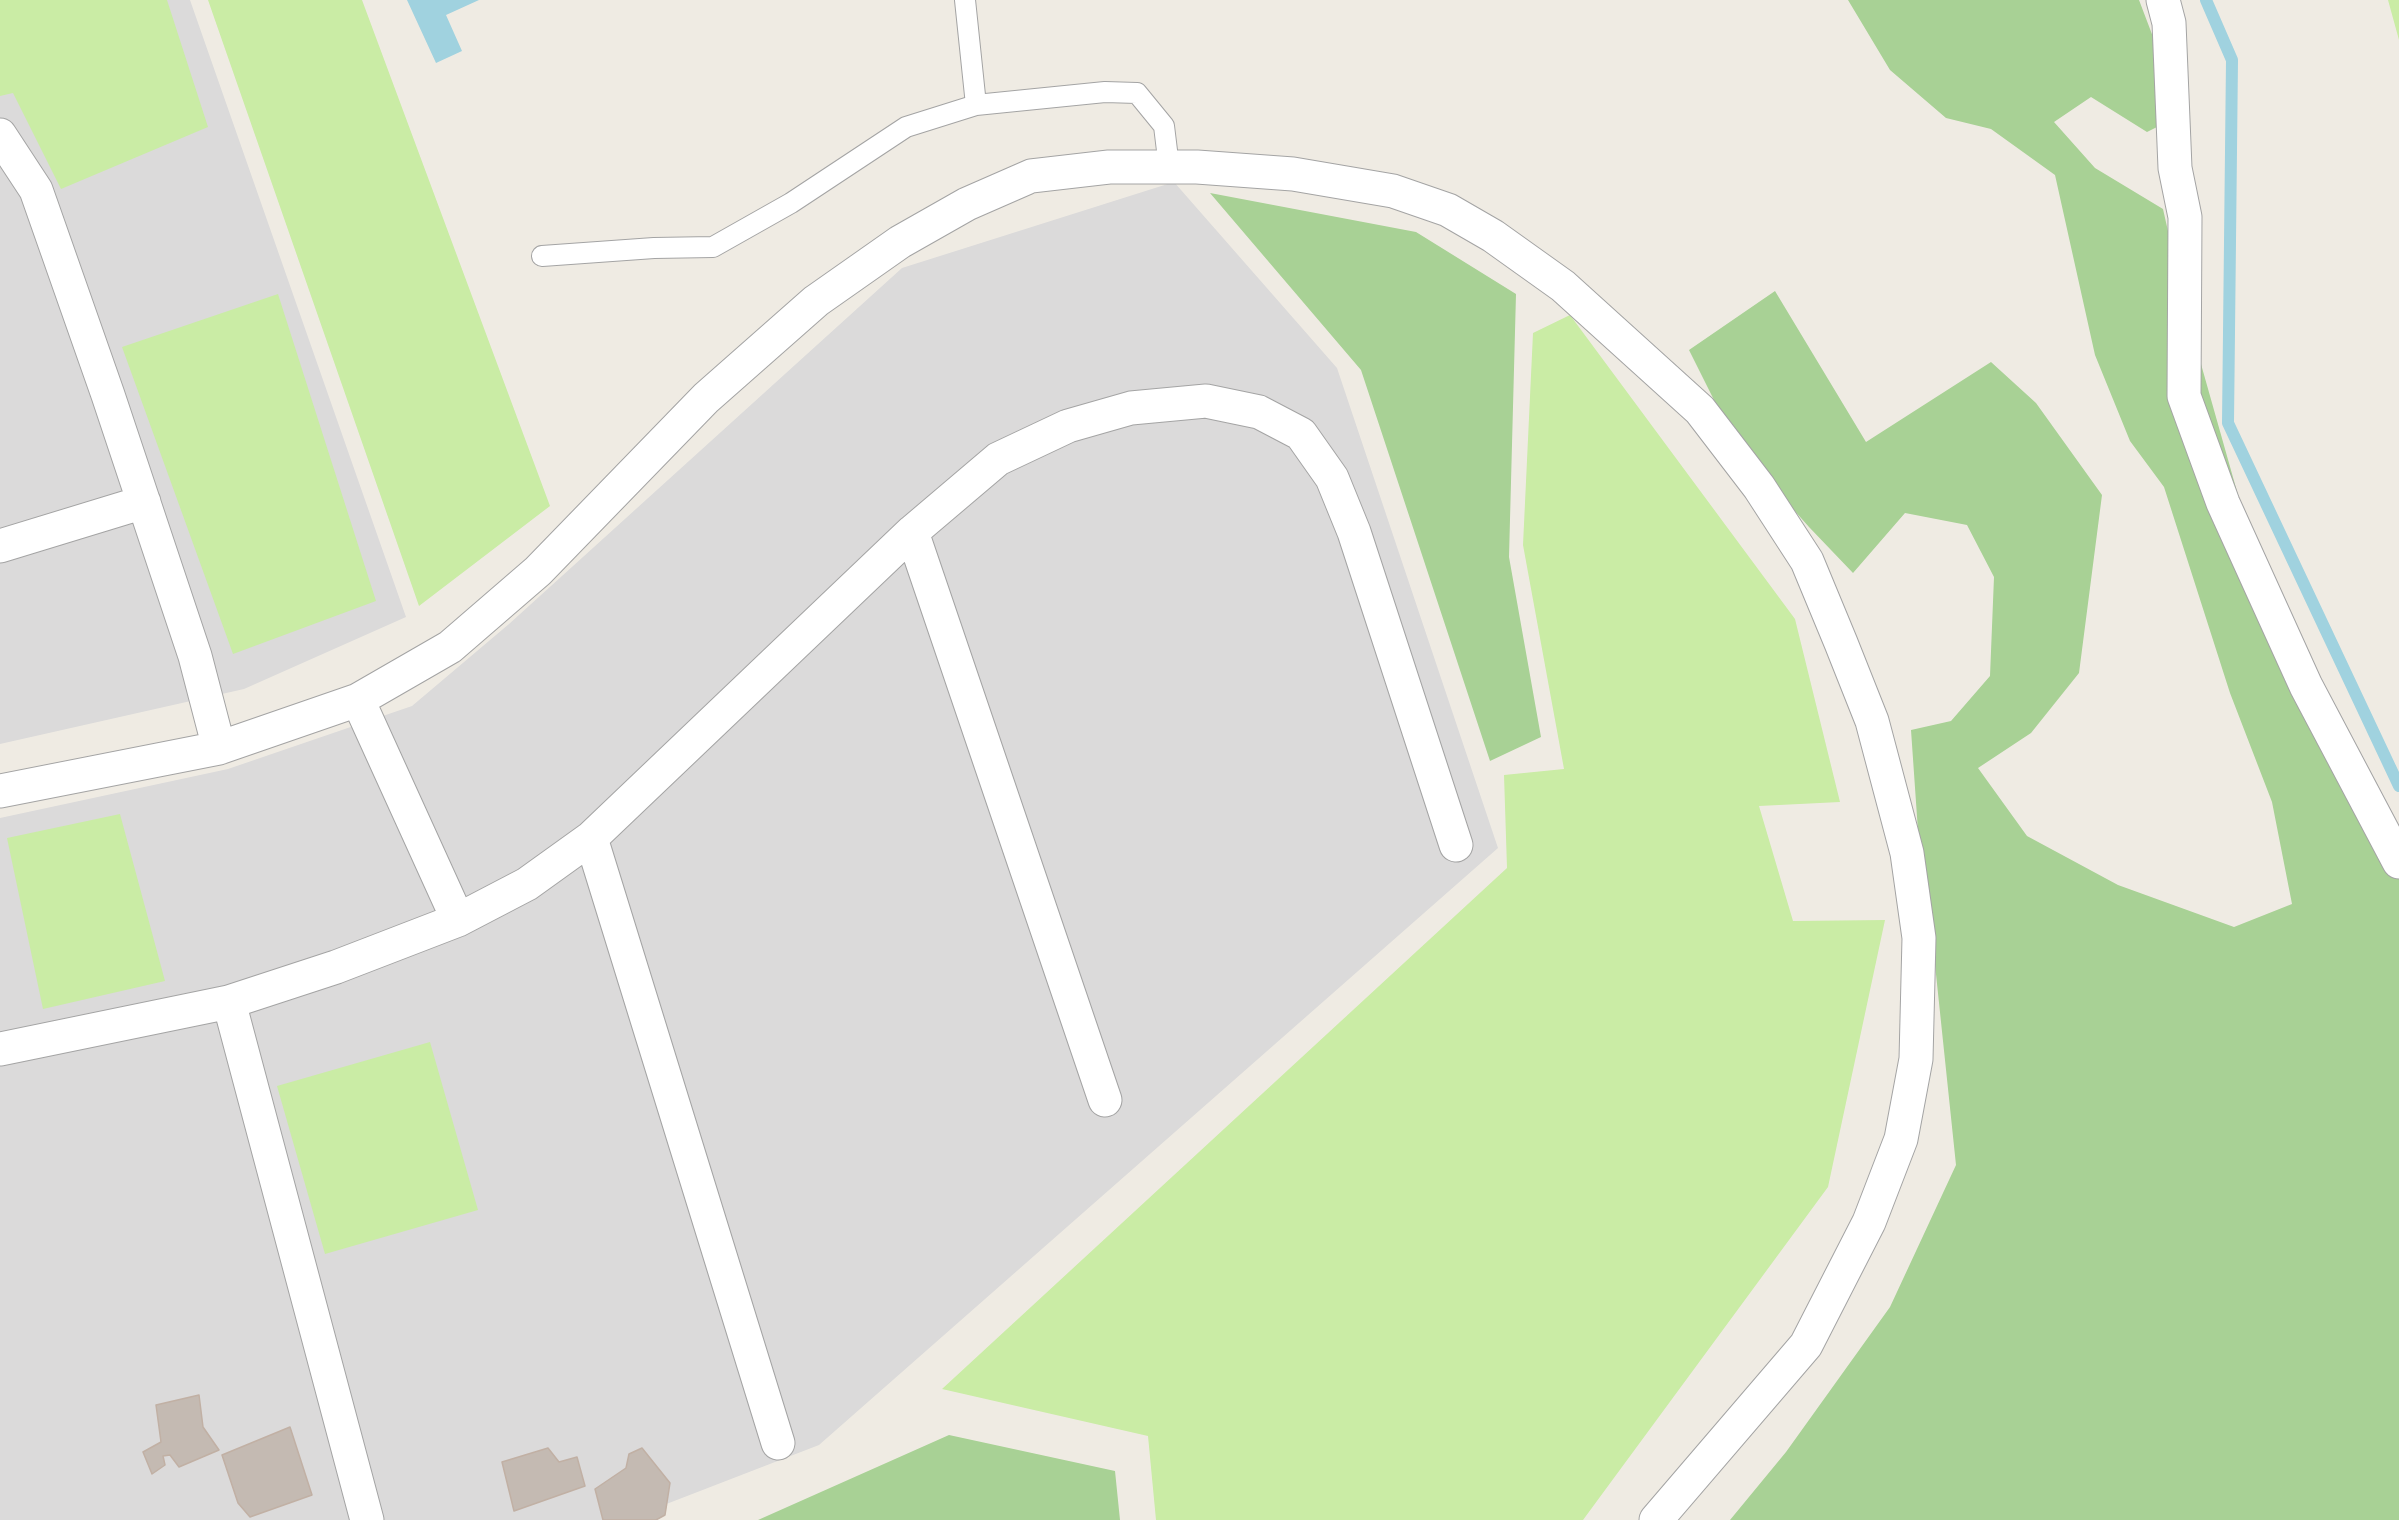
<!DOCTYPE html>
<style>
body{margin:0}
canvas{display:block;background:#efebe3}
</style>
<canvas width="2399" height="1520"></canvas>
<script>
const ctx = document.querySelector('canvas').getContext('2d');
ctx.lineJoin = 'round';
function fill(path, color) {
  ctx.fillStyle = color;
  ctx.fill(path, 'evenodd');
}
function trace(path, color, width, dash) {
  ctx.strokeStyle = color;
  ctx.lineWidth = width;
  ctx.lineCap = dash ? 'butt' : 'round';
  ctx.setLineDash(dash || []);
  ctx.stroke(path);
}
const residential = new Path2D(`
 M0,0H190L406,617L244,689L0,744Z
 M1174,182L1337,368L1498,848L819,1445L625,1520H0V818L228,769L412,706L509,624L902,268Z`);
const grass = new Path2D(`
 M0,0H167L208,127L61,189L13,93L0,96Z
 M208,0H362L550,506L419,606Z
 M2388,0H2399V40Z
 M278,294L376,601L233,654L122,347Z
 M1570,315L1795,619L1840,802L1759,806L1793,921L1885,920L1828,1187L1583,1520H1156L1148,1436L942,1389L1507,868L1504,775L1564,769L1523,545L1533,333Z
 M120,814L165,981L43,1009L7,838Z
 M430,1042L478,1210L325,1254L277,1086Z`);
const forest = new Path2D(`
 M1848,0H2139L2158,50L2167,122L2147,132L2091,97L2054,122L2095,168L2163,209L2186,311L2238,495L2283,643L2399,866V1520H1730L1786,1452L1890,1307L1956,1165L1930,917L1918,831L1911,730L1951,721L1990,676L1994,577L1967,525L1905,513L1853,573L1809,527L1737,446L1689,350L1775,291L1866,442L1991,362L2036,403L2102,495L2079,673L2031,733L1978,768L2027,836L2118,885L2234,927L2292,904L2272,802L2230,693L2164,487L2130,441L2095,355L2055,175L1991,129L1946,118L1890,70Z
 M1210,193L1416,232L1516,294L1509,557L1541,737L1490,761L1361,370Z
 M949,1435L1115,1471L1120,1520H758Z`);
const water = new Path2D(`
 M407,0H479L446,15L462,51L436,63Z`);
const stream = new Path2D(`
 M2206,0L2232,60L2228,423L2399,786`);
const building = new Path2D(`
 M199,1395L203,1427L219,1450L179,1467L170,1455L163,1456L165,1465L152,1474L143,1452L161,1442L156,1405Z
 M290,1427L312,1495L250,1517L238,1503L222,1455Z
 M548,1448L559,1462L577,1457L585,1486L514,1511L502,1462Z
 M642,1448L670,1483L665,1515L656,1520H603L595,1489L626,1468L629,1454Z`);
const lane = new Path2D(`
 M965,0L976,105
 M542,256L654,248L713,247L791,203L906,127L976,105L1105,92L1137,93L1164,126L1169,167`);
const street = new Path2D(`
 M2163,0L2169,23L2175,168L2185,217L2184,396L2223,503L2306,686L2399,862
 M0,135L36,190L108,395L195,656L219,748
 M912,532L1105,1100
 M0,546L144,502
 M358,700L458,920
 M0,791L219,748L358,700L450,647L538,571L706,398L816,301L900,242L967,204L1031,176L1109,167H1197L1293,174L1393,191L1448,210L1493,236L1563,286L1700,410L1759,487L1807,561L1841,643L1872,721L1907,853L1919,938L1916,1059L1901,1139L1869,1222L1806,1345L1656,1520
 M591,838L778,1443
 M229,1002L367,1520
 M0,1049L229,1002L336,967L458,920L527,884L591,838L912,532L998,459L1068,426L1131,408L1206,401L1259,412L1301,434L1332,478L1354,532L1456,845`);
fill(residential, '#dbdada');
fill(grass, '#caeca5');
fill(forest, '#a8d195');
fill(water, '#a0d2df');
trace(stream, '#a0d2df', 12);
fill(building, '#c4bab2');
trace(building, '#c1b0a4', 1.5);
trace(lane, '#a4a4a4', 22);
trace(street, '#a4a4a4', 35);
trace(lane, '#fff', 20);
trace(street, '#fff', 33);
</script>
